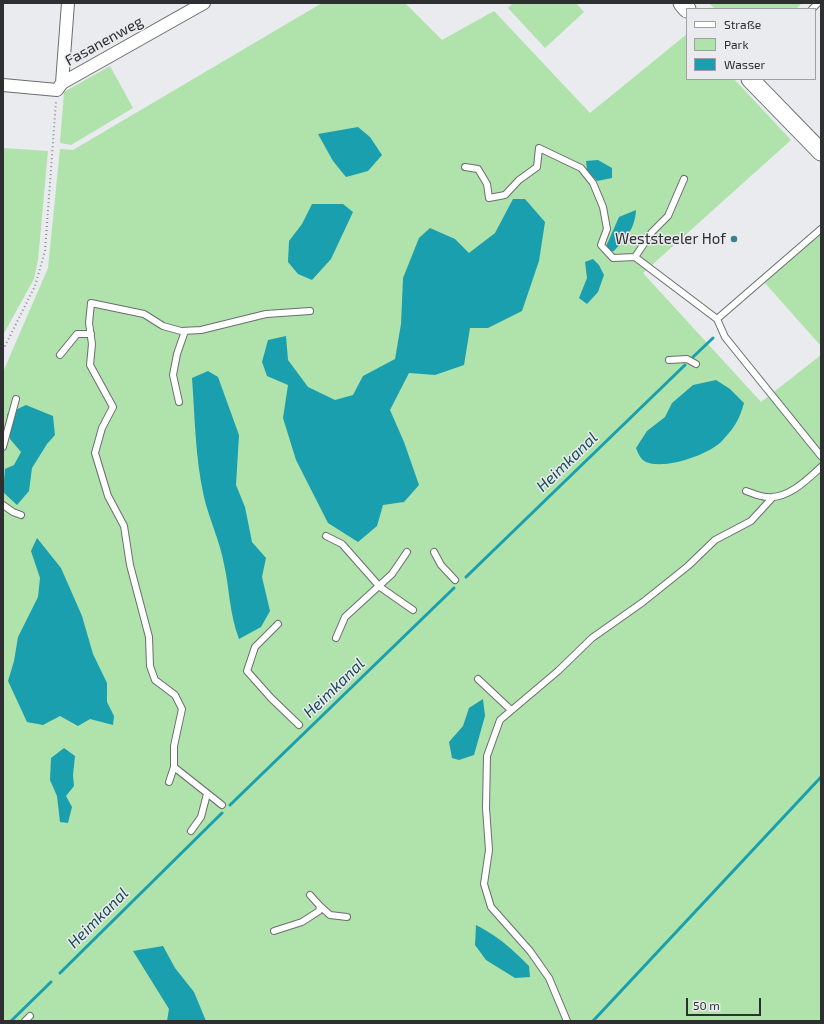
<!DOCTYPE html>
<meta charset="utf-8">
<style>
body{margin:0}
#map{position:relative;width:824px;height:1024px;overflow:hidden;background:#e9ebee;font-family:"Exo 2",sans-serif}
canvas{display:block}
.frame{position:absolute;inset:0;border:4px solid #2e2f30;pointer-events:none}
.legend{position:absolute;left:686px;top:8px;width:130px;height:72px;box-sizing:border-box;background:#e9ebee;border:1px solid #9ea0a2;margin:0;padding:5px 7px;list-style:none;font-size:12px;color:#2e2f30}
.legend li{display:flex;align-items:center;gap:8px;height:20px}
.legend b{width:20px;border:1px solid #9ea0a2}
.scale{position:absolute;left:686px;top:998px;width:75px;height:18px;box-sizing:border-box;border:2px solid #2e2f30;border-top:0;padding-left:5px;font-size:12px;line-height:14px;white-space:nowrap;color:#2e2f30;-webkit-text-stroke:3px #e9ebee;paint-order:stroke}
</style>
<div id="map">
<canvas width="824" height="1024"></canvas>
<div class="frame"></div>
<ul class="legend">
<li><b style="height:5px;background:#fff"></b>Straße</li>
<li><b style="height:11px;background:#b0e2ab"></b>Park</li>
<li><b style="height:11px;background:#199fae"></b>Wasser</li>
</ul>
<div class="scale">50 m</div>
</div>
<script>
const ctx = document.querySelector('canvas').getContext('2d');
ctx.lineJoin = 'round';
function fill(path, color) {
  ctx.fillStyle = color;
  ctx.fill(path, 'evenodd');
}
function trace(path, color, width, dash) {
  ctx.strokeStyle = color;
  ctx.lineWidth = width;
  ctx.lineCap = dash ? 'butt' : 'round';
  ctx.setLineDash(dash || []);
  ctx.stroke(path);
}
function drawText(font, color, halo, rows, align = 'center') {
  ctx.font = font + ' "Exo 2",sans-serif';
  ctx.lineWidth = 3;
  ctx.setLineDash([]);
  ctx.textBaseline = 'middle';
  ctx.strokeStyle = halo;
  ctx.fillStyle = color;
  for (const [text, x, y, turn = 0] of rows) {
    ctx.save();
    ctx.translate(x, y);
    ctx.rotate((+turn || 0) * Math.PI / 180);
    ctx.textAlign = isNaN(turn) ? turn : align;
    if (halo) ctx.strokeText(text, 0, 0);
    ctx.fillText(text, 0, 0);
    ctx.restore();
  }
}
const green = new Path2D(`
 M322,3H405L442,40L494,11L590,113L687,34V79H734L791,140L643,273L761,402L821,355V1021H3V372L48,268L60,149L73,150Z
 M513,3H576L584,12L545,48L508,8Z
 M709,3H802L796,9H715Z
 M110,66L133,108L71,145L60,143L64,92Z
 M3,148L48,151L38,260L34,279L3,335Z
 M821,230V346L765,283Z`);
const water = new Path2D(`
 M358,127L370,137L382,155L368,171L346,177L333,161L318,134Z
 M598,160L612,168V178L597,181L587,170L586,161Z
 M513,199H525L545,222L539,261L522,311L488,328H470L464,365L435,375L409,373L390,410L404,442L419,485L404,502L383,505L377,526L358,542L328,523L296,460L283,418L288,385L267,376L262,362L268,340L286,336L288,360L308,387L335,400L353,395L363,376L395,359L401,324L403,278L419,238L430,228L455,239L469,253L495,233Z
 M312,204H343L353,212L331,259L312,280L298,274L288,262L289,241L302,224Z
 M636,210C635,229 626,238 614,251H604L619,217Z
 M593,259L599,265L604,275L598,292L587,304L579,298L587,278L585,262Z
 M208,371L218,377L239,435L236,485L245,507L252,542L266,558L262,577L270,611L261,627L239,639C229,612 230,591 224,564C220,541 209,519 204,497C195,457 195,417 192,378Z
 M716,380L730,389L744,403C739,421 734,428 721,442C707,455 665,470 646,462C640,459 638,453 636,448L647,431L665,417L672,403L693,385Z
 M26,405L53,416L55,435L47,444L32,468L29,491L17,505L3,492L5,469L14,465L21,452L10,439L7,414Z
 M37,538L61,568L82,616L93,654L107,683V702L114,716L113,725L90,719L78,726L60,716L43,725L27,722L8,681L14,661L18,637L38,597L40,578L31,551Z
 M483,699L485,716L474,755L459,760L452,758L449,742L463,726L469,708Z
 M64,748L75,756L73,775L74,786L66,796L72,807L68,823L60,822L57,796L50,780L51,758Z
 M476,925C499,937 511,948 529,966L530,977L515,978L486,960L475,945Z
 M163,946L175,968L194,992L206,1021H167L169,1009L133,951Z`);
const stream = new Path2D(`
 M693,357L713,338
 M466,577L685,365
 M230,805L454,588
 M60,973L222,813
 M11,1021L51,982
 M593,1021L821,777`);
const path = new Path2D(`
 M3,350L35,286L45,251L56,101
 M821,915V917`);
const lane = new Path2D(`
 M812,9L818,3
 M465,167L478,169L487,184L489,198L505,195L519,180L537,167L539,148L581,168L593,183L603,207L607,229L601,245L613,258L635,257L717,319
 M821,229L717,319L725,337L821,456
 M635,257L652,232L668,216L684,179
 M60,355L77,334H91
 M669,360L687,359L696,364
 M179,402L173,375L177,354L185,331
 M3,447L16,399
 M746,491C752,493 760,497 767,497C788,499 807,480 821,467
 M3,505L13,512L21,515
 M326,536L342,544L380,587L413,610
 M434,552L441,565L455,580
 M278,624L255,647L247,671L271,698L299,725
 M336,638L345,617L392,574L407,552
 M478,679L511,710
 M174,767L222,805
 M169,782L174,767V746L182,709L175,695L155,680L150,666L149,637L130,565L124,526L108,496L95,453L102,428L113,407L90,365L92,344L89,323L91,303L144,314L163,326L181,331L201,330L266,314L310,311
 M191,831L201,817L207,794
 M320,906L330,915L347,917
 M274,931L302,922L319,911L320,906L310,895
 M25,1021L30,1016
 M567,1021L549,978L530,951L491,907L484,884L489,850L486,808L487,756L500,720L558,671L592,638L643,602L688,566L715,540L751,521L773,497`);
const street = new Path2D(`
 M62,83L68,3
 M3,85L57,90L62,83L204,3`);
const secondary = new Path2D(`
 M682,3L687,9
 M750,79L821,152`);
const markers = [
 [734,239,4,"#3c7e90"]
];
const streetNames = [
 ["Fasanenweg",104,41,-29]
];
const poiNames = [
 ["Weststeeler Hof",726,239]
];
const waterNames = [
 ["Heimkanal",567,462,-44],
 ["Heimkanal",334,688,-44],
 ["Heimkanal",98,918,-45]
];
fill(green, '#b0e2ab');
fill(water, '#199fae');
trace(stream, '#199fae', 3);
trace(lane, '#6b6d70', 8);
trace(street, '#6b6d70', 14);
trace(secondary, '#6b6d70', 19);
trace(path, '#8a8b8d', 2, [1, 3]);
trace(lane, '#fff', 6);
trace(street, '#fff', 12);
trace(secondary, '#fff', 17);
for (const [x, y, r, color] of markers) {
  const dot = new Path2D();
  dot.arc(x, y, r, 0, 2 * Math.PI);
  ctx.fillStyle = color;
  ctx.fill(dot);
  trace(dot, '#e9ebee', 1.5);
}
drawText('15px', '#2e2f30', '#e9ebee', streetNames);
drawText('15px', '#2e2f30', '#e9ebee', poiNames, 'right');
drawText('italic 16px', '#194c53', '#e9ebee', waterNames);
</script>
